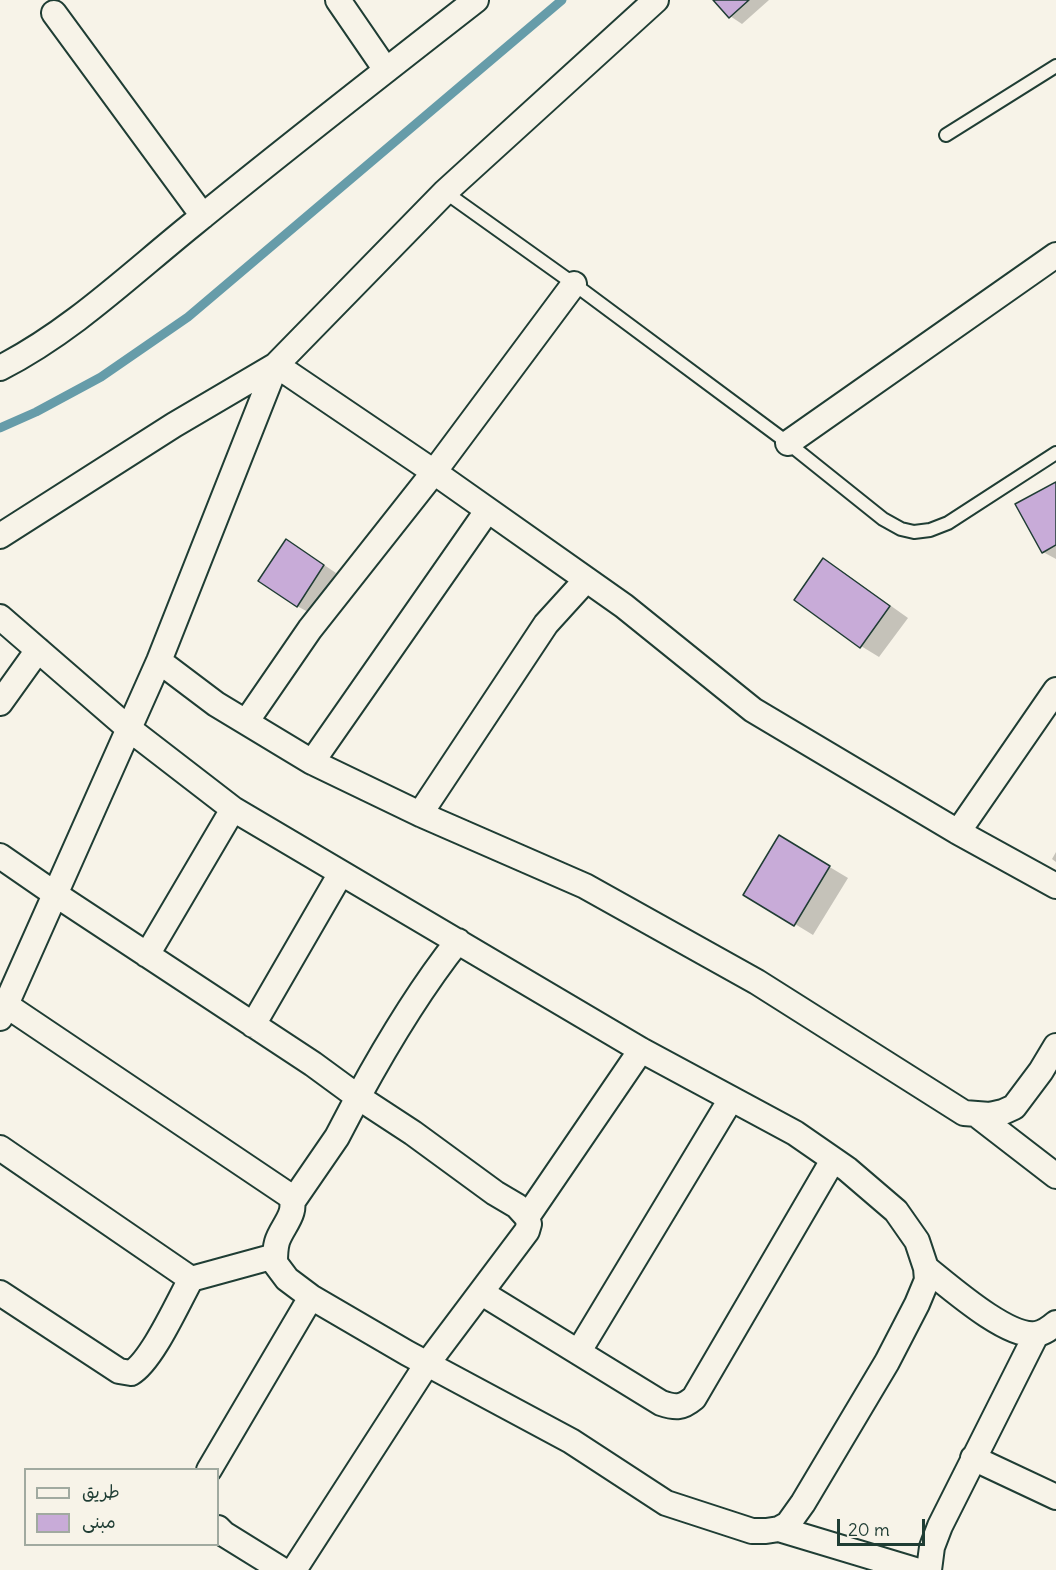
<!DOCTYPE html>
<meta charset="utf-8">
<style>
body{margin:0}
#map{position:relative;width:1056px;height:1570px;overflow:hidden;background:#f7f3e8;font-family:Delius,"Playpen Sans Arabic",sans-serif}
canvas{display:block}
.legend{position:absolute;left:24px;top:1468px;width:195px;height:78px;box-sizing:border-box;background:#f7f3e8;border:2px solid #a1aaa0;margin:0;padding:8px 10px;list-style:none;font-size:18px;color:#1f3d34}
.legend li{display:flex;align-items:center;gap:12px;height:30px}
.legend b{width:30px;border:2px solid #a1aaa0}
.scale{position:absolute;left:837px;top:1519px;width:88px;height:27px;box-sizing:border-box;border:3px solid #1f3d34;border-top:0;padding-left:8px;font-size:18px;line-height:21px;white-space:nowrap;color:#1f3d34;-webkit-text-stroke:4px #f7f3e8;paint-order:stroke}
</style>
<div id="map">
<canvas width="1056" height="1570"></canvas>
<ul class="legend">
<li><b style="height:8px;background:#f7f3e8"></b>طريق</li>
<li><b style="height:16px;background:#c8abd8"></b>مبنى</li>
</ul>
<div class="scale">20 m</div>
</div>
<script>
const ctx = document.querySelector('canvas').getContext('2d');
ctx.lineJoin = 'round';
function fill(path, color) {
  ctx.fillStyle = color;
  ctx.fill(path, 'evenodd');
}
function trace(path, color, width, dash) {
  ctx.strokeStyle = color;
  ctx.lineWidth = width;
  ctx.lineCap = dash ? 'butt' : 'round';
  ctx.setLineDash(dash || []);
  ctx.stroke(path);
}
const shadow = new Path2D(`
 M715,0H769L742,24L730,16Z
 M1056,484V559L1043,552Z
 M299,548L336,573L310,613L297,606Z
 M824,560L842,571L908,618L879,657L861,646Z
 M798,848L848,878L813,935L795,924Z
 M1056,852V862L1052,859Z`);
const stream = new Path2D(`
 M0,428L36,412L101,377L188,317L562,0`);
const building = new Path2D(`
 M713,0H749L729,18Z
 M1056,482V545L1042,553L1015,504Z
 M286,539L324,565L297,607L258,581Z
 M823,558L890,606L860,648L794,600Z
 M779,835L830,866L794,926L743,895Z`);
const lane = new Path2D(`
 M946,135L1056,66
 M445,192L574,284L788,443L883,519L901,529L914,532L930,530L948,523L1056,453`);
const street = new Path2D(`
 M338,0L386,70
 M54,13L203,216
 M0,368C71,332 131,274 193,224C286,148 381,74 476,0
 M788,443L1056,255
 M0,536L174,425L276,365L434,472L624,606L753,710L958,832L1056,886
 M0,617L128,728L233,809L641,1050L795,1133L847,1169L896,1211L917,1241L926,1268L927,1280L917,1304L887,1362L803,1503L788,1524L779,1529
 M159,661L216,704L312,762L420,814L585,886L757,982L964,1113L990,1115L1003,1112L1014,1107L1041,1071L1056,1046
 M0,703L38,650
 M246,722L310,629L434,472L574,284
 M312,762L487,511
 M420,814L546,624L586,580
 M958,832L1056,690
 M0,856L55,894L313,1064L358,1097L337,1137L293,1201
 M458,941C419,990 388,1042 358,1097L413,1133L495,1193L517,1206L527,1217
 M147,955L233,809
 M0,1001L290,1196C299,1213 281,1227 277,1242C275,1249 275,1256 275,1263L287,1279L311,1297L407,1353L571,1441L666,1503L752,1531H766L779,1529L915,1570
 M0,1018L159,661L276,365L445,192L656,0
 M253,1025L341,873
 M977,1115L1056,1176
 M0,1148L191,1279
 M926,1268C949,1286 1007,1338 1036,1334C1044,1333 1050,1328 1056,1323
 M0,1293L119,1371L131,1373C152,1361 178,1302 191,1279L275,1256
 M482,1293L661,1403C676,1408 682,1408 694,1398L833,1160
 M579,1351L731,1099
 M973,1458L1056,1497
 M209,1470L311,1297
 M218,1528L224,1534L282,1570
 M294,1570L427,1364L527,1231L529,1224L527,1217L641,1050
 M929,1570L932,1547L940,1526L1036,1335`);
fill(shadow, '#0003');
trace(stream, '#669ca9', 9);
fill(building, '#c8abd8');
trace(building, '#1f3d34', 1.5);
trace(lane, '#1f3d34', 16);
trace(street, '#1f3d34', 28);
trace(lane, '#f7f3e8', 12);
trace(street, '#f7f3e8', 24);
</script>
